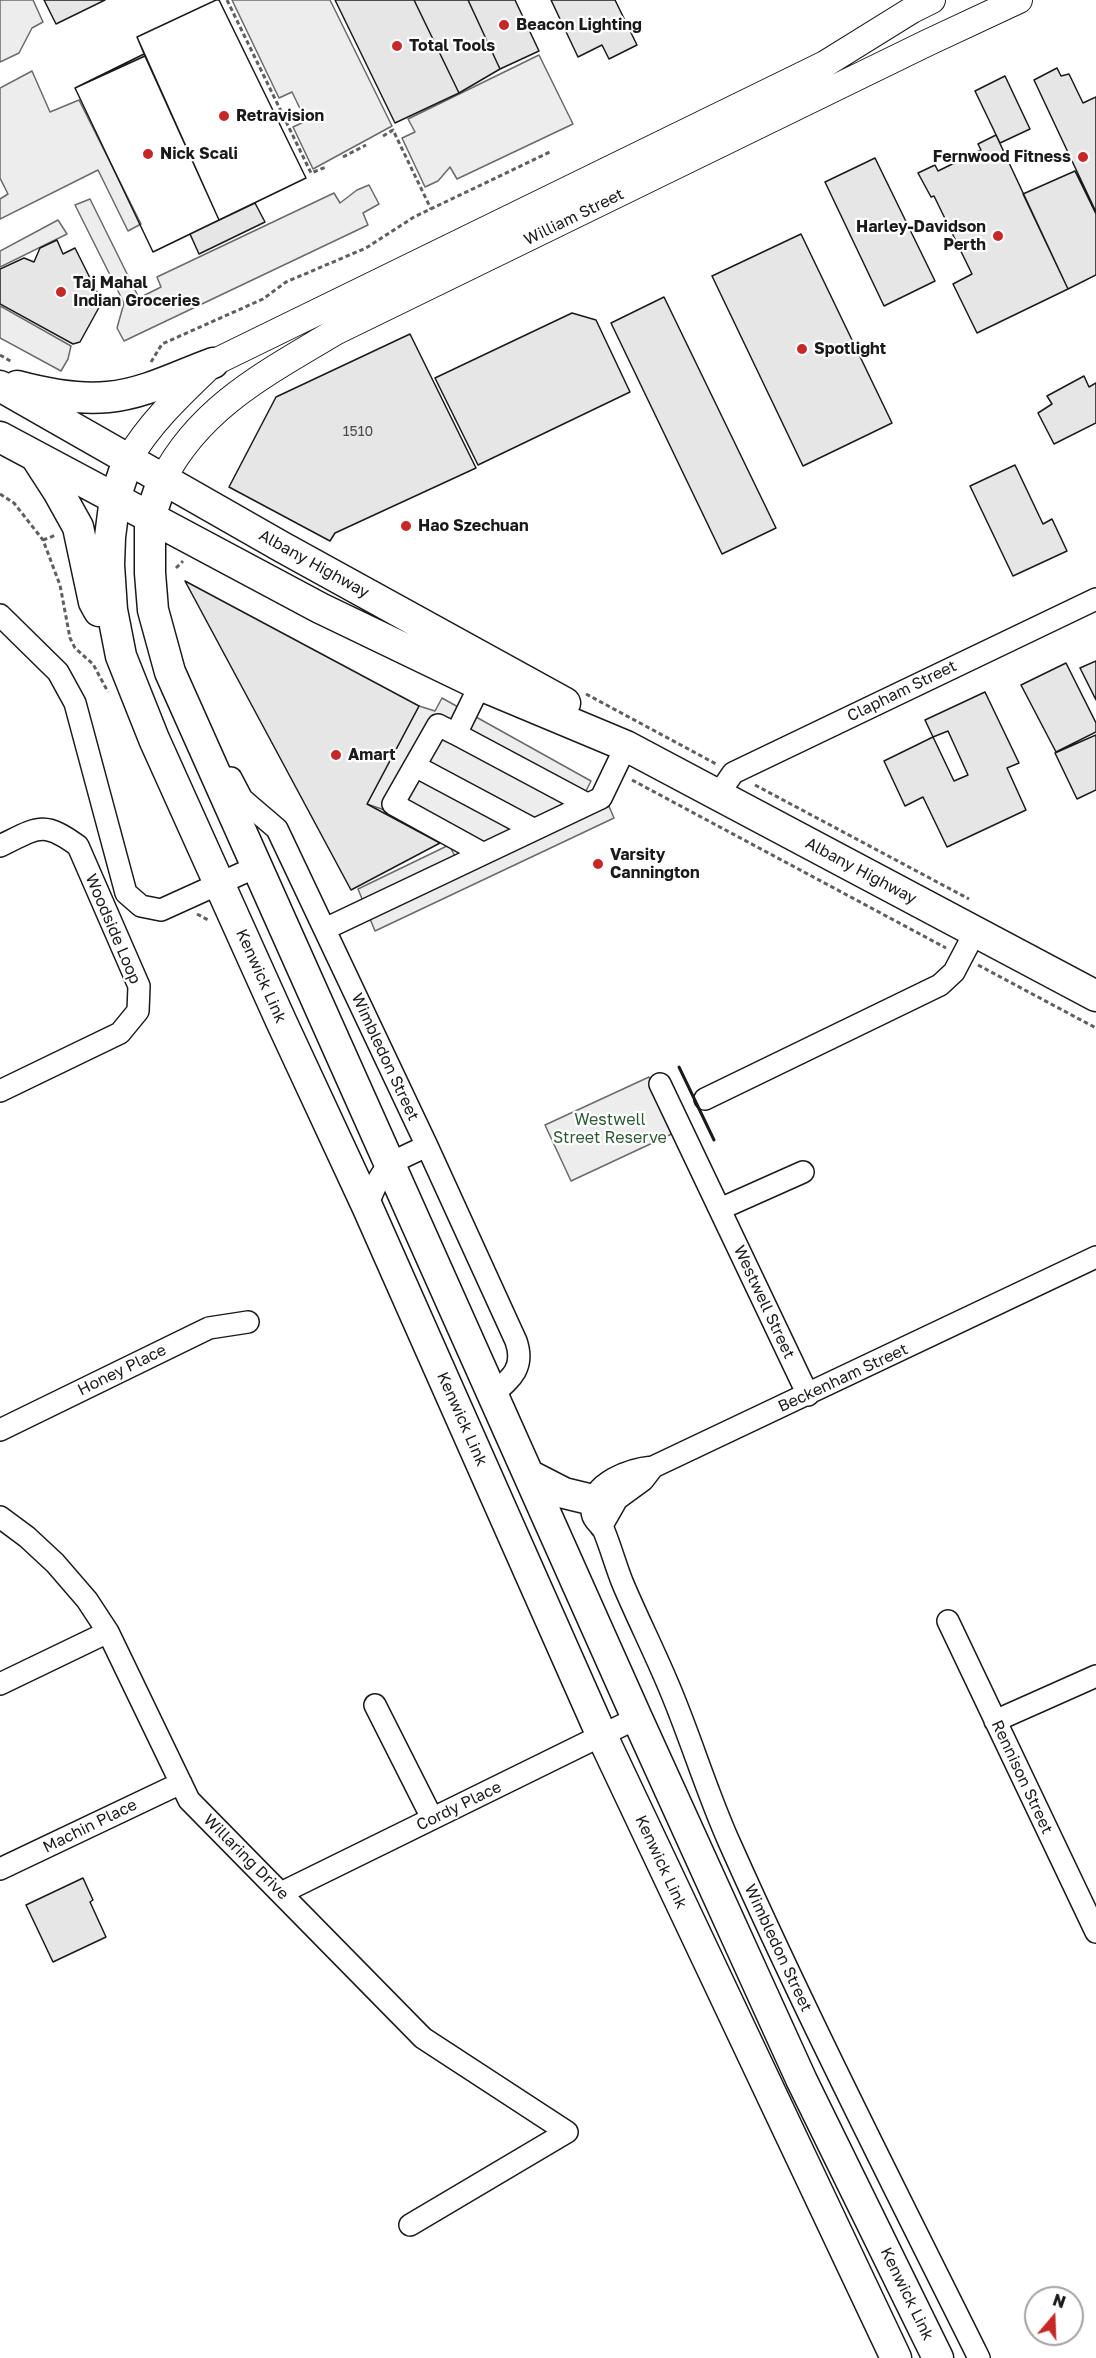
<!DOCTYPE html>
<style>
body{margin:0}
#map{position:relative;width:1096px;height:2358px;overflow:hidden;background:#fff;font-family:"Golos Text",sans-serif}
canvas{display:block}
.north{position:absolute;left:1024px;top:2286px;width:60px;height:60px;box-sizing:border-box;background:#fff;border:2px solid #a3a3a3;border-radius:50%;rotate:19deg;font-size:16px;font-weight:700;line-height:24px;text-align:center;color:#1a1a1a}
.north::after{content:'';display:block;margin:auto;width:21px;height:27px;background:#c62828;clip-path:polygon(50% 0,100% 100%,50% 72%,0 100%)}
</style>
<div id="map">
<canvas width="1096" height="2358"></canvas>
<div class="north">N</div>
</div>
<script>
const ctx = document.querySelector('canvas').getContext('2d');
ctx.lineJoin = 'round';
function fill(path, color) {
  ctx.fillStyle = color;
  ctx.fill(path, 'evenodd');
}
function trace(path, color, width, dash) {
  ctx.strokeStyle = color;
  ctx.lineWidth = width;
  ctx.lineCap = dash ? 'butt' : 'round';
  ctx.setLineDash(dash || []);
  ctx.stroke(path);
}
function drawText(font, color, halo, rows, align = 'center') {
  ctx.font = font + ' "Golos Text",sans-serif';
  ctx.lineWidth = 4.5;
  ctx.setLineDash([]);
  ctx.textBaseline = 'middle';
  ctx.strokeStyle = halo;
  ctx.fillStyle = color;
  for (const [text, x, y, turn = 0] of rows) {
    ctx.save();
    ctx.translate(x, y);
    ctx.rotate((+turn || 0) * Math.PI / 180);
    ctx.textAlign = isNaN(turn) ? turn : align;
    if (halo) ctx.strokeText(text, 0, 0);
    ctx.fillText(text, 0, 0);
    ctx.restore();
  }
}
const built = new Path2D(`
 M0,0H33L43,22L32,28L19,53L0,62Z
 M232,0H330L392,126L313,169L293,127L306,121L292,92L279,98Z
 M539,55L573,124L457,179L450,167L438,181L425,187L402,138L415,132L408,119Z
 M32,71L50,112L79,100L141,224L128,231L98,170L0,219V199L8,194L0,178V88Z
 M369,185L379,204L363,213L368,225L124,341L117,328L124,303L75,205L90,199L139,298L161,287L157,277L334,193L340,203L357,190Z
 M58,220L67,234L0,267V251Z
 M0,306L71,346L68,359L61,371L0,338Z
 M442,698L591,781L585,793L484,844L367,804L419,706L435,711Z
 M608,804L614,818L375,931L358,889L449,845L463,871Z
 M649,1077L676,1132L571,1181L545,1125Z`);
const building = new Path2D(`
 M44,0H105L56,24Z
 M216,0H219L306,178L153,252L75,88L145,56L137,37Z
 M216,0H219L306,178L219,220L137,37Z
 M335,0H414L459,93L395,123Z
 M414,0H468L500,69L459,93Z
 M468,0H515L539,51L500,69Z
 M551,0H615L637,45L609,59L602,45L578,57Z
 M144,54L219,220L153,252L75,88Z
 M1057,68L1061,76L1069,74L1083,103L1096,97V212L1034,80Z
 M1005,76L1030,129L1000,143L975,91Z
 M996,135L1068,289L977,333L953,284L972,274L934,196L931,197L918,173L935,165L938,171L981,150L978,144Z
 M875,158L935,281L884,306L825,182Z
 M1075,171L1096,214V275L1068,289L1023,194Z
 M255,203L265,222L199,254L190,234Z
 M801,234L892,423L803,466L712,276Z
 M57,240L63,254L75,248L102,302L80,342L73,344L0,304V269L24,258L34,262L40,248Z
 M664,297L776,528L722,554L611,323Z
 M572,313L596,320L630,392L478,465L435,378Z
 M410,334L476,468L335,533L330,541L229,487L276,397Z
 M1084,376L1089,387L1096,383V423L1054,444L1038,413L1052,404L1047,396Z
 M1015,465L1043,524L1052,519L1067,551L1013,576L970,486Z
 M185,581L419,706L367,804L440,843L351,890Z
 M1096,661V700L1080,668Z
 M1066,663L1096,723V732L1056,752L1021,685Z
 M985,692L1019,763L1007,768L1026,810L947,847L923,797L905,806L884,761L933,737L925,720ZM948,731L968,775L954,781L933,737Z
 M1096,735V790L1077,799L1055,753Z
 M83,1878L93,1900L90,1902L106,1937L53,1962L26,1905Z`);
const path = new Path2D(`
 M227,0L311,173L326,167
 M383,136L393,130L431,209
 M343,157L366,145
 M0,355L12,362
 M151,362L162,344L263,299L286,282L366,248L414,217L552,151
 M0,494L14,503L43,540L60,585L70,638L75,648L93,664L108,692
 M43,540L56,535
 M176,568L183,561
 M586,694L718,765
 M632,780L946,948
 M755,785L969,899
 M197,914L210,921
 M978,965L1096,1028`);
const minor = new Path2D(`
 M0,615L58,672L75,703L126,893L141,906L161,910L256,867
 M480,685L456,734L587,804
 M456,734L438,725L393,804L482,853
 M415,766L533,829
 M231,778L242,799L277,829L427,1146L516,1341C525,1367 512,1378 493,1394
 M718,795L733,773L1096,599
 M0,846C37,828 43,820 78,846L139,986L138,1011L120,1033L0,1091
 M325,929L601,798L626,746
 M660,1084L808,1395
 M705,1099L940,985L954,972L975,932
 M367,1206C384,1163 386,1165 427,1146
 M720,1209L803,1172
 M0,1430L209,1328L248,1322
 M0,1517L27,1537L55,1563L87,1600L108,1632L189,1800L423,2038L567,2132L410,2225
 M601,1527L617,1499L643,1480L653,1467
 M948,1621L1096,1932
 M0,1684L108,1632
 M375,1705L432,1818
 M995,1721L1096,1676
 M0,1869L181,1783
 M281,1893L637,1718
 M979,2358C894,2187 808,2019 730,1844C706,1791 690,1735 667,1682C653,1649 637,1617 623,1584C616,1567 611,1548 604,1531C600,1523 592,1521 592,1510C591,1482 631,1469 653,1467L1096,1257`);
const major = new Path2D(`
 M128,460C151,421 181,394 213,363L825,64L912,10L932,0
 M163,479C201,406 267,373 335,332L927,43L1019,0`);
const highway = new Path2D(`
 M0,386L282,547L565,703
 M17,386C47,394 78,400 108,397C144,394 180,375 213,363
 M0,437L320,608L480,685L626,746L1096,996
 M36,457L58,491L78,527L94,602L99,611
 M128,460L115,498L110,537L109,565L112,610L121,656L154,739L281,1021L367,1206L602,1736L896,2358
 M163,479L150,517V573L153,610L170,672L637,1718L802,2081L938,2358
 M529,1475L564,1493L593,1500`);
const wall = new Path2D(`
 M679,1067L714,1140`);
const markers = [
 [504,25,6,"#c62828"],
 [397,46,6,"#c62828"],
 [224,116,6,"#c62828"],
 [148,154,6,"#c62828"],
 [1083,157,6,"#c62828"],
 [998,236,6,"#c62828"],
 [61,292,6,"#c62828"],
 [802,349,6,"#c62828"],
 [406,526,6,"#c62828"],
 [336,755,6,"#c62828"],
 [598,864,6,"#c62828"]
];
const numberNames = [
 ["1510",358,432]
];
const poiNames = [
 ["Beacon Lighting",516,25],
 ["Total Tools",409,46],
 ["Retravision",236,116],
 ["Nick Scali",160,154],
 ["Fernwood Fitness",1071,157,"right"],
 ["Harley-Davidson",986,227,"right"],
 ["Perth",986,245,"right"],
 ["Taj Mahal",73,283],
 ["Indian Groceries",73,301],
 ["Spotlight",814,349],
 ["Hao Szechuan",418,526],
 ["Amart",348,755],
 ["Varsity",610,855],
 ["Cannington",610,873]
];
const streetNames = [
 ["William Street",574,217,-26],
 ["Albany Highway",314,564,29],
 ["Clapham Street",902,691,-26],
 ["Albany Highway",861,871,28],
 ["Woodside Loop",113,929,67],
 ["Kenwick Link",261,976,66],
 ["Wimbledon Street",385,1057,65],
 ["Westwell Street",764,1302,65],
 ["Honey Place",122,1370,-26],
 ["Beckenham Street",843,1378,-25],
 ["Kenwick Link",462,1419,66],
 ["Rennison Street",1022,1777,65],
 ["Cordy Place",459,1806,-26],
 ["Machin Place",90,1826,-26],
 ["Willaring Drive",246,1857,45],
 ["Kenwick Link",661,1862,65],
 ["Wimbledon Street",778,1948,65],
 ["Kenwick Link",907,2294,64]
];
const parkNames = [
 ["Westwell",610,1120],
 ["Street Reserve",610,1138]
];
fill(built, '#ededed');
trace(built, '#6a6a6a', 1.5);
fill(building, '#e6e6e6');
trace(building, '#1a1a1a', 1.5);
trace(minor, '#1a1a1a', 24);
trace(major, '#1a1a1a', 28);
trace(highway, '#1a1a1a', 33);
trace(path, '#5f5f5f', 3, [4.5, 3]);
trace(minor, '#fff', 21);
trace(major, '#fff', 26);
trace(highway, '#fff', 30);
trace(wall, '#1a1a1a', 3);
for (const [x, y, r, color] of markers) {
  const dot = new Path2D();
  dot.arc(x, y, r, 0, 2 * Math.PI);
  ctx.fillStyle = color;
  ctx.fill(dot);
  trace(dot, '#fff', 2);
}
drawText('14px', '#4d4d4d', null, numberNames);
drawText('bold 16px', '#1a1a1a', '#fff', poiNames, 'left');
drawText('16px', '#1a1a1a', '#fff', streetNames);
drawText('16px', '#2b5a34', '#fff', parkNames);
</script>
